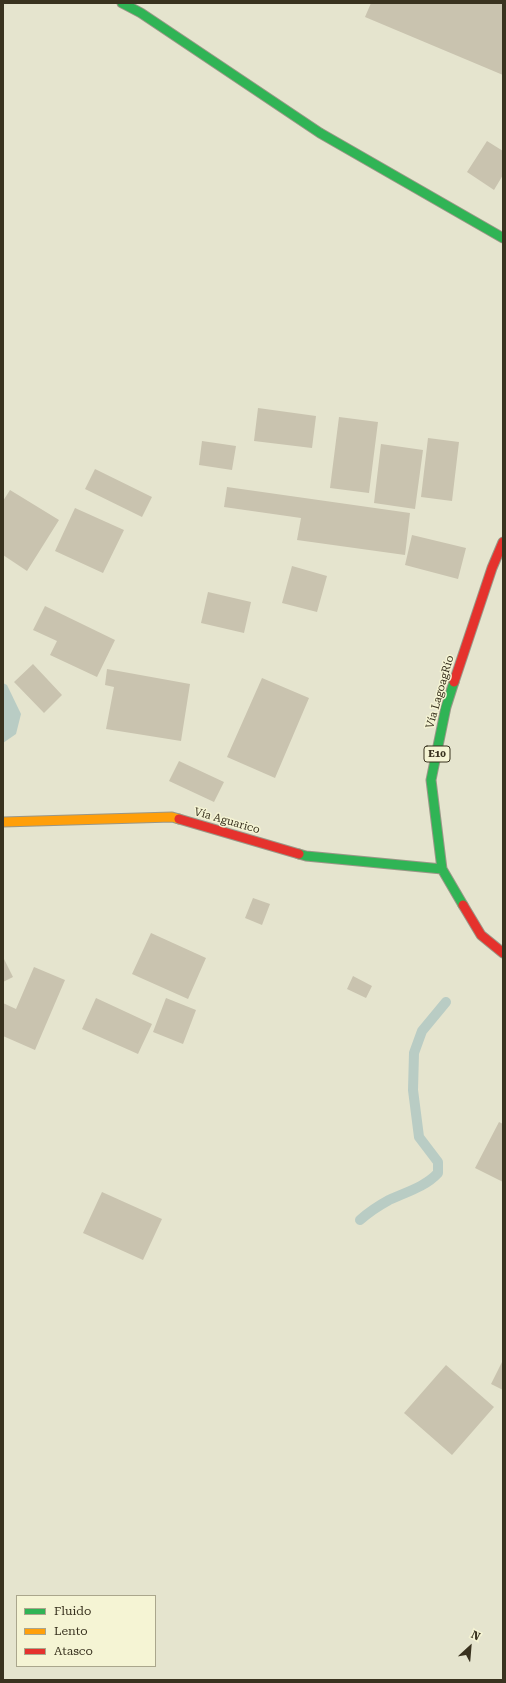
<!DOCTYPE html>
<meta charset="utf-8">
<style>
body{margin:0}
#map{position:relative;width:506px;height:1683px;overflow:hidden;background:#e5e4ce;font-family:"Roboto Serif",serif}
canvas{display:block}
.frame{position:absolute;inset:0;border:4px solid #39321f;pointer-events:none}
.legend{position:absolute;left:16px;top:1595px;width:140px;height:72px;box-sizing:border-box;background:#f5f4d4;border:1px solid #aaa68c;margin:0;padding:5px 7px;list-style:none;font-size:12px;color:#39321f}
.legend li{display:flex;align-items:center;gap:8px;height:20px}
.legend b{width:20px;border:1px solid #aaa68c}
.north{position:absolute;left:450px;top:1627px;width:40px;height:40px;-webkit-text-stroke:3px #f5f4d4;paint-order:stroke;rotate:26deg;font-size:11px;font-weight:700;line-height:16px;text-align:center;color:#39321f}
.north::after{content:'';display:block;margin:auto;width:14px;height:18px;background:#39321f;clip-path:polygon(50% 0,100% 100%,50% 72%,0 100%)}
</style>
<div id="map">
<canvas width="506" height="1683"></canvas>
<div class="frame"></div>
<ul class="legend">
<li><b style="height:5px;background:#30b455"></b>Fluido</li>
<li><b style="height:5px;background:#ff9f0a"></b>Lento</li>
<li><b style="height:5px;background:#e5322d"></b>Atasco</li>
</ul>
<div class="north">N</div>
</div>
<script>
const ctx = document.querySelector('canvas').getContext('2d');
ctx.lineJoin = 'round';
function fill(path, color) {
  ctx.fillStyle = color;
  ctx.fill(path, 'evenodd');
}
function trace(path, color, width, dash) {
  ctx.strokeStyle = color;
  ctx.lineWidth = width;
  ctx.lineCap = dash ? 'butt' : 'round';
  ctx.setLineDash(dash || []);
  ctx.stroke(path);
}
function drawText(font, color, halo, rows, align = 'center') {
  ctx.font = font + ' "Roboto Serif",serif';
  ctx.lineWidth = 3;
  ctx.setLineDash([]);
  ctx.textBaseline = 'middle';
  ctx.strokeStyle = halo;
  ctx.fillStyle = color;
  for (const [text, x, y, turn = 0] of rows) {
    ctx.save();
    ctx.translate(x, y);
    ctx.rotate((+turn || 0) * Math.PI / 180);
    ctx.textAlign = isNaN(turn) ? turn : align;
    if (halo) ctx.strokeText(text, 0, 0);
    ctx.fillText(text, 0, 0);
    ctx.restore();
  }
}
const water = new Path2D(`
 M3,683L7,685L21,714L16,734L3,743Z`);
const stream = new Path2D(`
 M360,1220C369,1212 378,1206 389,1200C406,1192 425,1187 438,1173V1162L419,1137L413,1090L414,1053L422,1031L446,1002`);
const building = new Path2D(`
 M371,3H503V75L365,17Z
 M487,141L503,151V175L494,190L467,172Z
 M258,408L316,416L312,448L254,441Z
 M339,417L378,422L369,493L330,488Z
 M428,438L459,442L452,501L421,497Z
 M202,441L236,446L232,470L199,465Z
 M381,444L423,450L415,509L374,503Z
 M95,469L152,497L142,517L85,489Z
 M227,487L410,513L405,555L297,540L301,518L224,507Z
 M10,490L59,520L27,571L3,555V501Z
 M75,508L124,530L103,573L55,551Z
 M412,535L466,548L458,579L405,565Z
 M292,566L327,576L317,612L282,603Z
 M208,592L251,602L244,633L201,623Z
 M45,606L115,640L97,677L50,655L57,641L33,630Z
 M33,664L62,695L44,713L14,682Z
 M107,669L190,684L181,741L106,729L114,687L105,685Z
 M262,678L309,698L275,778L227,757Z
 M179,761L224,782L214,802L169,781Z
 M253,898L270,904L262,925L245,918Z
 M151,933L206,958L188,999L132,974Z
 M3,957L13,977L3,982Z
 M34,967L65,980L35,1050L3,1036V1003L16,1009Z
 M353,976L372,986L366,998L347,989Z
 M96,998L152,1024L138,1054L82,1029Z
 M166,998L196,1010L183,1044L153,1032Z
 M499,1122L503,1124V1182L475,1168Z
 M102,1192L162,1219L143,1260L83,1233Z
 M503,1360V1390L491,1384Z
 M446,1365L494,1407L452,1455L404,1413Z`);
const fast = new Path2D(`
 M122,3L141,13L320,133L503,238
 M454,682L446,707L431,780L442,869L463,905
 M299,854L306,856L442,869`);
const slow = new Path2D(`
 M3,822L172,817L179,819`);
const jam = new Path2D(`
 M454,682L492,568L503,542
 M179,819L299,854
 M463,905L481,935L503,953`);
const shields = [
 [437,754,26]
];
const shieldNames = [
 ["E10",437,754]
];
const streetNames = [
 ["Vía LagoagRío",440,692,-74],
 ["Vía Aguarico",227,821,16]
];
fill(water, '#b9ccc4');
trace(stream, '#b9ccc4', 10);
fill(building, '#c9c3af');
trace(fast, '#9a9787', 11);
trace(slow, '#9a9787', 11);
trace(jam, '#9a9787', 11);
trace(fast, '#30b455', 9);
trace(slow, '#ff9f0a', 9);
trace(jam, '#e5322d', 9);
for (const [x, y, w] of shields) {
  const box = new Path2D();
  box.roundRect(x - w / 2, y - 8, w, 16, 3);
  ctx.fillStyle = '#f5f4d4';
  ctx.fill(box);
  trace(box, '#39321f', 1);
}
drawText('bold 10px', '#39321f', null, shieldNames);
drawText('11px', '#39321f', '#f5f4d4', streetNames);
</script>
